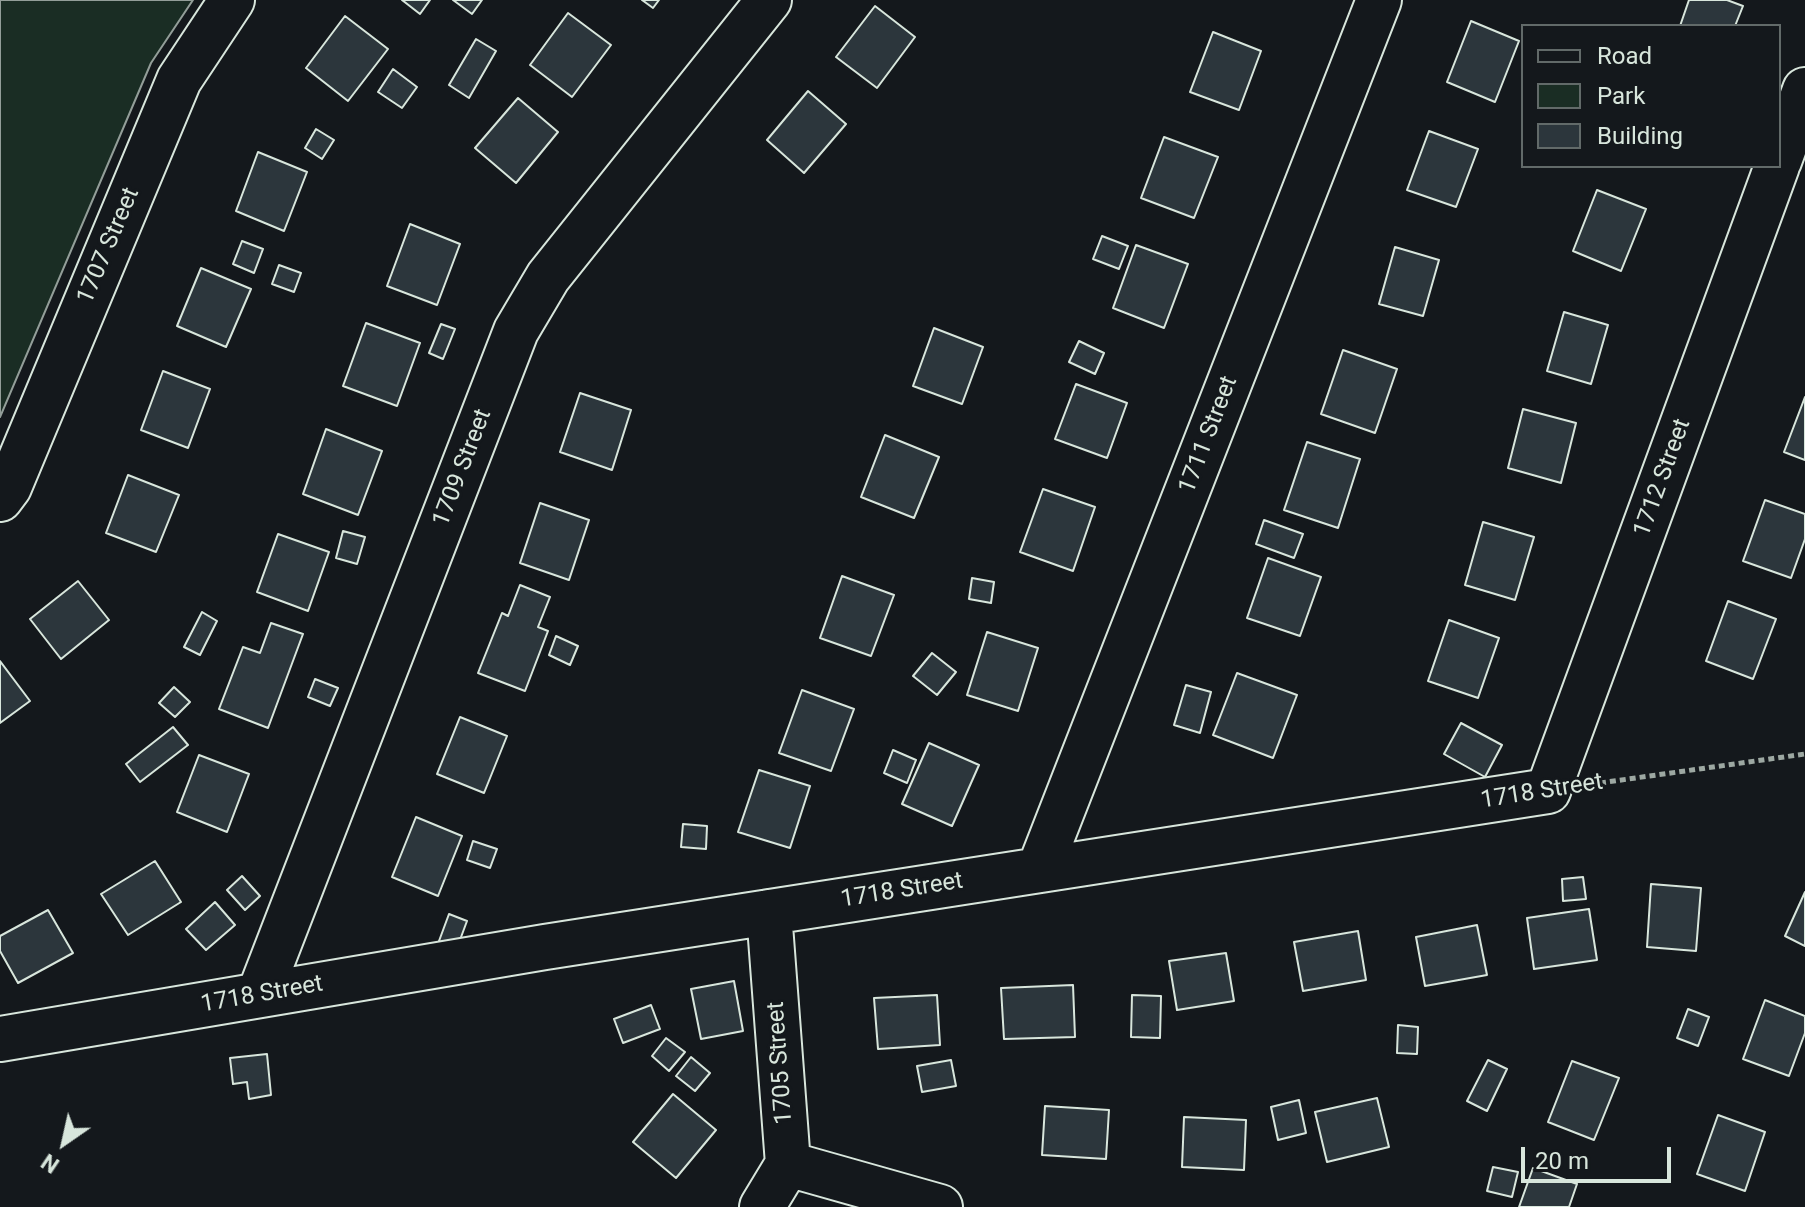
<!DOCTYPE html>
<style>
body{margin:0}
#map{position:relative;width:1805px;height:1207px;overflow:hidden;background:#14181c;font-family:Roboto,sans-serif}
canvas{display:block}
.legend{position:absolute;left:1521px;top:24px;width:260px;height:144px;box-sizing:border-box;background:#14181c;border:2px solid #626a69;margin:0;padding:10px 14px;list-style:none;font-size:24px;color:#d8e6dc}
.legend li{display:flex;align-items:center;gap:16px;height:40px}
.legend b{width:40px;border:2px solid #626a69}
.north{position:absolute;left:24px;top:1103px;width:80px;height:80px;-webkit-text-stroke:6px #14181c;paint-order:stroke;rotate:214deg;font-size:22px;font-weight:700;line-height:32px;text-align:center;color:#d8e6dc}
.north::after{content:'';display:block;margin:auto;width:28px;height:36px;background:#d8e6dc;clip-path:polygon(50% 0,100% 100%,50% 72%,0 100%)}
.scale{position:absolute;left:1521px;top:1147px;width:150px;height:36px;box-sizing:border-box;border:4px solid #d8e6dc;border-top:0;padding-left:10px;font-size:24px;line-height:28px;white-space:nowrap;color:#d8e6dc;-webkit-text-stroke:6px #14181c;paint-order:stroke}
</style>
<div id="map">
<canvas width="1805" height="1207"></canvas>
<ul class="legend">
<li><b style="height:10px;background:#14181c"></b>Road</li>
<li><b style="height:22px;background:#1a2d24"></b>Park</li>
<li><b style="height:22px;background:#2c363c"></b>Building</li>
</ul>
<div class="north">N</div>
<div class="scale">20 m</div>
</div>
<script>
const ctx = document.querySelector('canvas').getContext('2d');
ctx.lineJoin = 'round';
function fill(path, color) {
  ctx.fillStyle = color;
  ctx.fill(path, 'evenodd');
}
function trace(path, color, width, dash) {
  ctx.strokeStyle = color;
  ctx.lineWidth = width;
  ctx.lineCap = dash ? 'butt' : 'round';
  ctx.setLineDash(dash || []);
  ctx.stroke(path);
}
function drawText(font, color, halo, rows, align = 'center') {
  ctx.font = font + ' Roboto,sans-serif';
  ctx.lineWidth = 6;
  ctx.setLineDash([]);
  ctx.textBaseline = 'middle';
  ctx.strokeStyle = halo;
  ctx.fillStyle = color;
  for (const [text, x, y, turn = 0] of rows) {
    ctx.save();
    ctx.translate(x, y);
    ctx.rotate((+turn || 0) * Math.PI / 180);
    ctx.textAlign = isNaN(turn) ? turn : align;
    if (halo) ctx.strokeText(text, 0, 0);
    ctx.fillText(text, 0, 0);
    ctx.restore();
  }
}
const green = new Path2D(`
 M0,0H193L151,63L0,417Z`);
const building = new Path2D(`
 M402,0H430L420,14Z
 M453,0H482L472,14Z
 M642,0H659L653,8Z
 M1689,0H1727L1743,6L1735,26H1680Z
 M875,6L915,37L877,88L836,57Z
 M568,13L611,45L572,97L530,65Z
 M345,16L388,49L348,101L306,68Z
 M1471,21L1519,41L1495,102L1447,82Z
 M1213,32L1261,51L1239,110L1190,92Z
 M476,39L496,51L469,98L449,85Z
 M393,69L417,87L402,108L378,92Z
 M808,91L846,124L804,173L767,140Z
 M518,98L558,132L516,183L475,148Z
 M316,129L334,140L322,159L305,148Z
 M1429,131L1478,149L1456,207L1407,190Z
 M1164,137L1218,157L1194,218L1141,198Z
 M258,152L307,172L284,231L236,211Z
 M1597,190L1646,209L1621,271L1573,251Z
 M410,224L460,244L437,305L387,286Z
 M1102,236L1128,246L1119,269L1093,259Z
 M242,241L263,249L254,273L233,264Z
 M1136,245L1188,264L1164,328L1113,308Z
 M1395,247L1439,260L1423,316L1379,304Z
 M279,265L301,273L294,292L272,284Z
 M201,268L251,289L226,347L177,326Z
 M1564,312L1608,325L1591,384L1547,371Z
 M366,323L420,343L397,406L343,386Z
 M441,324L455,329L443,359L429,353Z
 M934,328L983,347L962,404L913,386Z
 M1079,341L1104,353L1095,374L1069,362Z
 M1343,350L1397,369L1375,433L1321,414Z
 M163,371L210,389L188,448L141,430Z
 M1076,384L1127,403L1107,458L1055,439Z
 M580,393L631,410L612,470L560,452Z
 M1805,397V460L1784,452Z
 M1523,409L1576,423L1561,483L1508,468Z
 M326,429L382,451L358,515L303,494Z
 M885,435L939,457L914,518L861,497Z
 M1307,442L1360,459L1338,528L1284,510Z
 M128,475L179,495L156,552L106,533Z
 M1043,489L1095,507L1073,571L1020,552Z
 M1765,500L1805,514V539L1791,578L1743,561Z
 M540,503L589,520L569,580L520,563Z
 M1264,520L1303,534L1294,558L1256,544Z
 M1483,522L1534,537L1515,600L1465,585Z
 M343,531L365,537L357,564L336,558Z
 M278,534L329,552L308,611L257,592Z
 M1268,558L1321,577L1300,636L1247,618Z
 M842,576L894,595L871,656L820,638Z
 M972,578L994,582L991,603L969,599Z
 M78,581L109,620L61,659L30,619Z
 M520,585L550,597L538,627L548,631L525,691L478,673L502,613L508,616Z
 M1728,601L1776,619L1753,679L1706,661Z
 M202,612L217,621L200,655L184,647Z
 M1449,620L1499,638L1478,698L1428,681Z
 M271,623L303,634L268,728L219,709L243,647L260,653Z
 M987,632L1038,648L1018,711L967,695Z
 M556,636L578,646L570,665L549,655Z
 M932,653L956,672L937,695L913,676Z
 M0,661L30,701L0,723Z
 M1237,673L1297,695L1273,758L1213,735Z
 M315,679L338,688L330,706L308,697Z
 M1186,685L1211,692L1200,733L1174,725Z
 M174,687L190,702L175,717L159,703Z
 M802,690L854,709L831,771L779,753Z
 M460,717L507,736L484,793L437,774Z
 M1461,723L1502,745L1485,777L1444,754Z
 M173,727L188,745L140,782L126,764Z
 M929,743L979,765L952,826L902,804Z
 M893,750L916,760L907,783L884,773Z
 M199,755L249,774L227,832L177,812Z
 M759,770L810,786L790,848L738,832Z
 M416,817L462,836L438,896L392,877Z
 M683,824L707,826L706,849L681,847Z
 M473,841L497,849L490,868L467,860Z
 M155,861L181,902L128,935L101,894Z
 M242,876L260,896L245,910L227,890Z
 M1583,877L1586,899L1563,901L1562,879Z
 M1651,884L1701,888L1696,951L1647,947Z
 M1805,892V946L1785,936Z
 M215,902L235,925L206,950L186,929Z
 M1589,909L1597,960L1534,969L1527,918Z
 M48,910L73,953L18,983L0,951V936Z
 M449,914L467,921L457,948L439,941Z
 M1477,925L1487,975L1425,986L1416,937Z
 M1358,931L1366,980L1303,991L1294,942Z
 M1226,953L1234,1001L1177,1010L1169,961Z
 M734,981L743,1031L701,1039L691,989Z
 M1073,985L1075,1037L1004,1039L1001,988Z
 M937,995L940,1045L878,1049L874,998Z
 M1132,995L1161,996L1160,1038L1131,1037Z
 M1765,1000L1805,1016V1033L1789,1076L1743,1059Z
 M651,1005L660,1029L623,1043L614,1019Z
 M1688,1009L1709,1017L1698,1046L1677,1038Z
 M1398,1025L1418,1027L1417,1054L1397,1053Z
 M666,1038L685,1052L669,1071L652,1056Z
 M267,1054L271,1095L249,1099L247,1082L233,1084L230,1058Z
 M691,1057L710,1073L695,1091L676,1076Z
 M951,1060L956,1086L922,1092L917,1066Z
 M1488,1060L1507,1069L1487,1111L1467,1101Z
 M1572,1061L1619,1078L1594,1140L1548,1122Z
 M673,1094L716,1130L676,1178L633,1142Z
 M1377,1098L1389,1147L1327,1162L1315,1112Z
 M1299,1100L1306,1133L1278,1140L1271,1107Z
 M1045,1106L1109,1110L1106,1159L1042,1155Z
 M1718,1115L1765,1132L1745,1191L1697,1174Z
 M1184,1117L1246,1120L1244,1170L1182,1167Z
 M1493,1167L1518,1172L1512,1197L1487,1191Z
 M1533,1168L1577,1184L1569,1207H1519Z`);
const path = new Path2D(`
 M1600,783L1805,754`);
const minor = new Path2D(`
 M1779,161L1805,90
 M0,499L9,487L179,80L232,0
 M1039,870L1379,0
 M259,995L516,331L548,277L769,0
 M0,1039L545,947L1548,791L1777,166
 M788,1164L940,1207
 M762,1207L788,1164L769,912`);
const streetNames = [
 ["1707 Street",109,246,-67],
 ["1711 Street",1209,435,-69],
 ["1709 Street",463,468,-69],
 ["1712 Street",1663,478,-70],
 ["1718 Street",1542,792,-9],
 ["1718 Street",902,891,-9],
 ["1718 Street",262,995,-10],
 ["1705 Street",781,1063,-94]
];
fill(green, '#1a2d24');
trace(green, '#939e99', 2);
fill(building, '#2c363c');
trace(building, '#d8e6dc', 2);
trace(minor, '#d8e6dc', 48);
trace(path, '#9da8a2', 5, [6, 4]);
trace(minor, '#14181c', 44);
drawText('24px', '#d8e6dc', '#14181c', streetNames);
</script>
